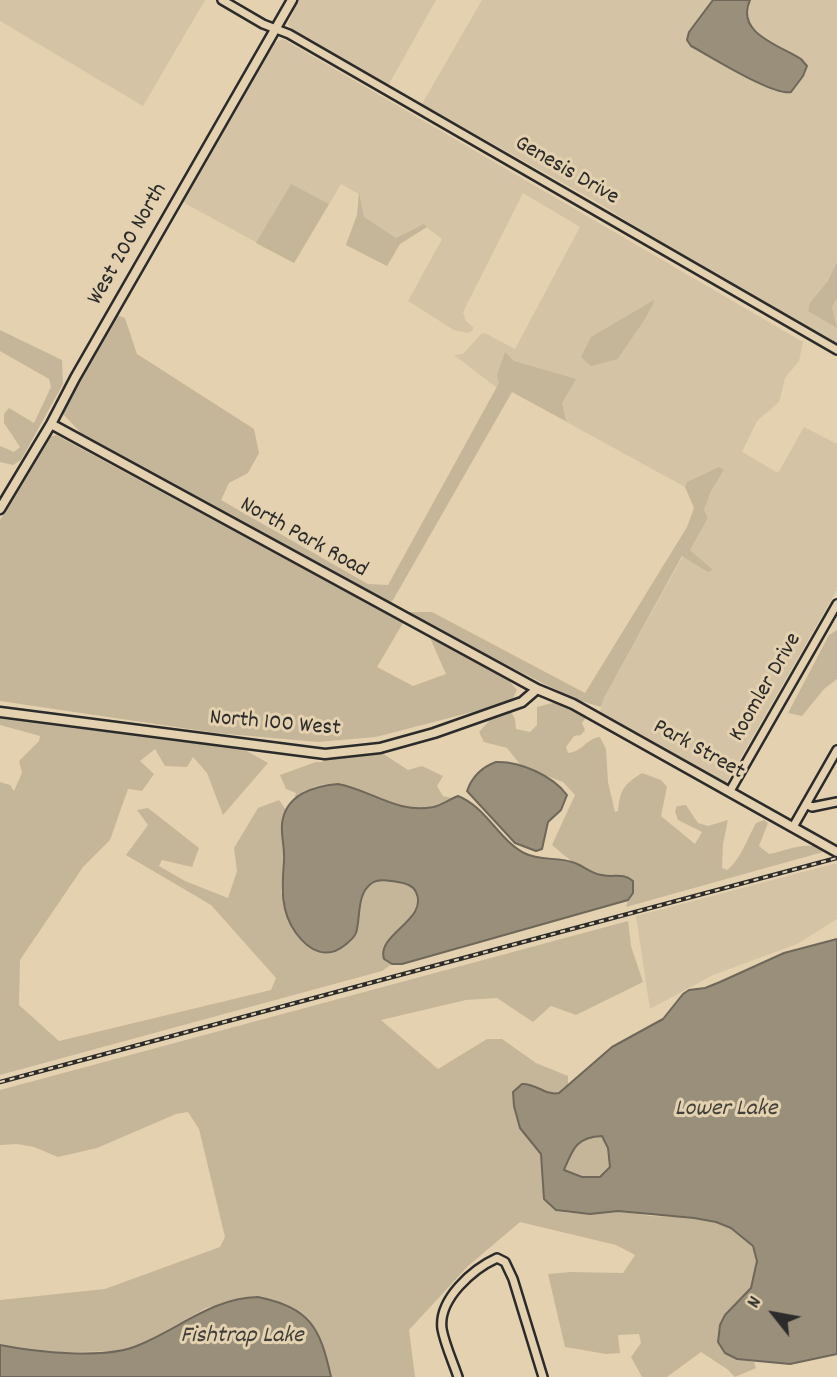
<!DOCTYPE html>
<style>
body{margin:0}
#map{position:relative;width:837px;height:1377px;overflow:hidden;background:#e4d1af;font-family:Dekko,sans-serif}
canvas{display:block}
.north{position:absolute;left:739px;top:1279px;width:70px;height:70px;-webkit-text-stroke:5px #e4d1af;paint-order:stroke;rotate:301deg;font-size:19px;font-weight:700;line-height:28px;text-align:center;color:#2b2b2b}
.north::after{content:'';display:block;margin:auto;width:24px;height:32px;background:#2b2b2b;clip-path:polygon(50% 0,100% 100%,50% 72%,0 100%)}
</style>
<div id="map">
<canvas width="837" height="1377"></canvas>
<div class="north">N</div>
</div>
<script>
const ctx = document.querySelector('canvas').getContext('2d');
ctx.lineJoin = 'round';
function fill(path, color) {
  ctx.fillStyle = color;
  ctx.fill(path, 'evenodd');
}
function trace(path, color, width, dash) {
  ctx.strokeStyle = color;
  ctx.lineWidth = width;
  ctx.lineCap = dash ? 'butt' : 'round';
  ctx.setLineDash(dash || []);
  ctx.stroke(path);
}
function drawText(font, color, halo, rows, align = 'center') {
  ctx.font = font + ' Dekko,sans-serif';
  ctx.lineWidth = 6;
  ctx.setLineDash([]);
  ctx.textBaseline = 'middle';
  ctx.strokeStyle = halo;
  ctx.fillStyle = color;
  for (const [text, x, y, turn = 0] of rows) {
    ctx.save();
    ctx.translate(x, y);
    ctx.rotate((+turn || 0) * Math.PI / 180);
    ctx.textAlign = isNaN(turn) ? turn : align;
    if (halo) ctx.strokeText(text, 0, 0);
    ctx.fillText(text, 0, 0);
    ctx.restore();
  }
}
const built = new Path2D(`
 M0,0H205L143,106L0,21Z
 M298,0H436L388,86L292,31L288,24Z
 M482,0H837V344L693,263L597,202L422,104Z
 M283,39L803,342L799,361L785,378L779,402L757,421L742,452L778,473L804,427L837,444V590L726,783L600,712L604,698L683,556L706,572L712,570L690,550L708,518L704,510L711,491L724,470L687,482L685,487L512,392L496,387L454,355L463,354L481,334L485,333L515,349L580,227L523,193L463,312L466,321L473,327V330L468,333L454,330L408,301L442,239L426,227L400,244L387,266L346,245L357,215L359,194L341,184L294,263L188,205L180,199L273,43Z
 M837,863V919L797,944L713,975L650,1009L636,916Z`);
const green = new Path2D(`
 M291,184L329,204L294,263L256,243Z
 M359,193L364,217L396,238L424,224L427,227L400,244L387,266L346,245L357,215Z
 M837,262V298L832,307L837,328L808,311L810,303L828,281Z
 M654,300C650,316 627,343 618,359L591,366L581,357L591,337Z
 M117,315L125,318L137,354L254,429L259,453L248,473L229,483L221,500L368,584L388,585L499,383L497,375L505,352L514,361L576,379L562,403L566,421L512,392L393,600L388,604L81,433L62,413Z
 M0,330L62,360L63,384L21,460L13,465L0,462V446L14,452L20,447L4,423V414L9,408L34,423L51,387L49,379L0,351Z
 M56,435L403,623L377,667L413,686L446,674L430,638L509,681L517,690L513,698L503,704L376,737L318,742L216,733L0,701V520L49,437Z
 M719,467L724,470L711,491L704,510L708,518L690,550L713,570L707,572L682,556L604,698L601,707L574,699L409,615L407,612H432L585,693L687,527L694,508L685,487L687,482Z
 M837,630V679L824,689L802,716L788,713L829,635Z
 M560,701L587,716L582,723L585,730L581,735L574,736L566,747L568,753C582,752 587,738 600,737L606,749L608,782L615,812L618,811C620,790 624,784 642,773L661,780L667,787L661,816L695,844L702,832L678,820L675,811L677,806L686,805L698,823L708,826L728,820L723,844L722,868L727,870C740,861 748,837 756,823L764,820L768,823L759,846L769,854C785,851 813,838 823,852L626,907L628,900L633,893V881C622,872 614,878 601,875C582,871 566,857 552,845L575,795L563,782L522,767L507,748L484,742L479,732L491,719L511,712L515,719L516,729L530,732L537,725V707Z
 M0,715L238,746L268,763L223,815L207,773L193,757L187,767L165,766L155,749L140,761L154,774L142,791L128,789L110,840L83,867L20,960L19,1005L59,1041L271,990L276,978L211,905L126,855L148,825L137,810L148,808L199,848L192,867L162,860L159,866L185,881L228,898L237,871L234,848L258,808L279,800L286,810L282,821L284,857L281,893L296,933L306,944L318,951L356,932C358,918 358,901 366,889C377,873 418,878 417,900C416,924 377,938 384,959L392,964L382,971L0,1075V782L10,785L14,791L22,773L19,761L39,741L40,736L0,725Z
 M379,751L408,770L422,766L443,776L437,786L443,796L452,798C432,809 410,812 389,804C353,790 330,769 294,800L296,793L286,789L280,775L316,762H323L321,756Z
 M628,921L631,946L643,982L576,1015L551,1006L533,1022L497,998L466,1000L381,1020L438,1069L487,1039H502L536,1063L568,1076V1088L559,1094H548L520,1128L541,1154L544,1199C547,1202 552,1208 556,1210C569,1216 600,1212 615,1211C627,1211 640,1215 652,1216C687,1218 744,1215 756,1256C758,1265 756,1279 751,1288C743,1302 728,1310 720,1325L737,1359L754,1362L756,1368L735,1377L727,1369L701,1352L667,1377H642L631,1357L641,1343L639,1334L618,1335L620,1353L606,1354L565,1347L548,1274L571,1272L623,1273L635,1255L616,1245L520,1222L468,1266L409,1330L415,1377H331L326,1354L317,1332L304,1316L241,1298L206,1308L138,1346L120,1351L36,1353L0,1345V1300L105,1289L220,1247L225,1237L199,1129L188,1112L176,1114L97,1148L58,1157L34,1147L17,1144L0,1145V1090Z
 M587,1136H603L608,1148L610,1167L600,1177H582L564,1170L574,1148Z`);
const water = new Path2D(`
 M713,0H750C735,33 779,45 801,59L807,66L803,76L791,92C773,96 710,56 691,46L687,40L689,32Z
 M496,762C520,761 553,776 567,795L561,810L548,822L542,849L536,851L515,843L467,791C472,777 482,767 496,762Z
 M338,784C371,790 397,814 433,807C442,805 450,799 458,796C486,807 499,840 524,853C539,861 557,857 572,862C583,865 591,874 602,875C615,878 622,872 633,881V893L628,900L402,964H392L384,959C376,934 429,920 416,892C413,885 405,883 398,882C390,881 379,878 372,883C356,894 361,917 356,933C354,938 350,941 345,945C327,960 309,951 296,933C280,911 282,887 284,861C285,849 281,836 282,824C285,795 313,786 338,784Z
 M837,939V1354L790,1364L737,1359L725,1353L718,1342L720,1325L725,1315L751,1288L757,1261L753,1246L731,1228L716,1222L694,1218L618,1211L590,1214L556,1210L544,1199L541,1154L520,1128L514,1106L513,1092L522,1084C536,1083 545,1096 559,1093L612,1047L663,1019L683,994L689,990L705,988L720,982L784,953ZM602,1136L608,1148L610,1167L600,1177H582L564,1170C573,1148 577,1137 602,1136Z
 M258,1297C310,1308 320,1327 331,1377H0V1345C35,1352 106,1360 139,1345C180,1328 212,1298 258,1297Z`);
const minor = new Path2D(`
 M222,0L263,24L289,34L837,350
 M730,791L837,604
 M806,804L812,807L837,802
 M793,827L837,750
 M458,1377C453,1362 445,1345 442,1329C438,1299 473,1269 497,1258L505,1262L513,1279L543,1377`);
const tertiary = new Path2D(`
 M51,424L537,689L573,704L837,852
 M0,509L51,424L75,378L292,0
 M0,712L325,754L380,748L434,733L522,702L537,689`);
const rail = new Path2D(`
 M0,1082L837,858`);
const streetNames = [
 ["Genesis Drive",566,172,30],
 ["West 200 North",129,245,-60],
 ["North Park Road",303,539,29],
 ["Koomler Drive",767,688,-60],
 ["North 100 West",275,725,5],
 ["Park Street",698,751,29]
];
const waterNames = [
 ["Lower Lake",726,1111],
 ["Fishtrap Lake",242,1338]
];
fill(built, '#d4c3a4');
fill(green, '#c6b699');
fill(water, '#9a8f7a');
trace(water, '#6e675a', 2);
trace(minor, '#2b2b2b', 12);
trace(tertiary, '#2b2b2b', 13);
trace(minor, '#e4d1af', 7);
trace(tertiary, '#e4d1af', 8);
trace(rail, '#2b2b2b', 4.5);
trace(rail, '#e4d1af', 2, [5]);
drawText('23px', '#2b2b2b', '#e4d1af', streetNames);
drawText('italic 24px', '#413f3b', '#e4d1af', waterNames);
</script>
